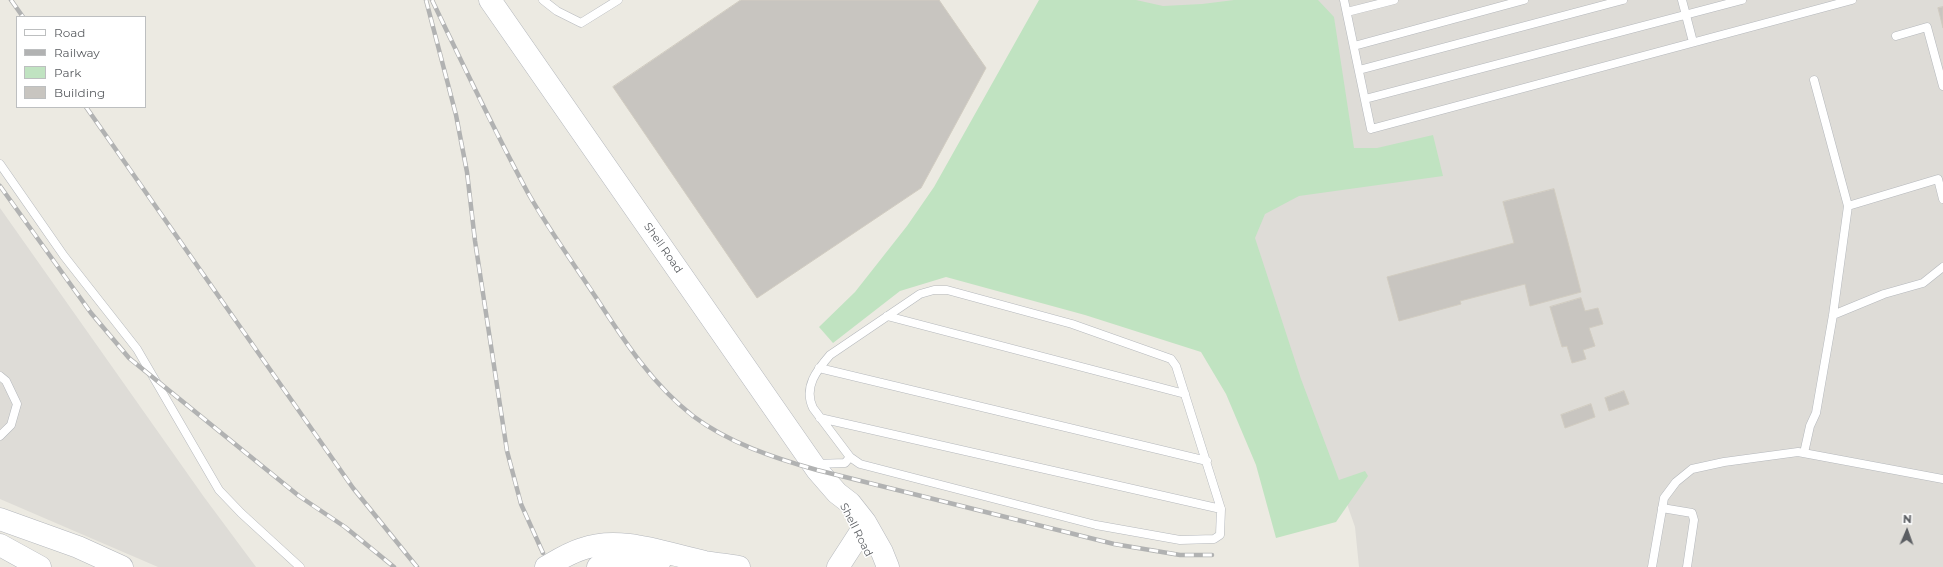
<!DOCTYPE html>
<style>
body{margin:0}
#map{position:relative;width:1943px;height:567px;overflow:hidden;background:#eceae2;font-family:Montserrat,sans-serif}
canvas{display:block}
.legend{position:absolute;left:16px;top:16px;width:130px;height:92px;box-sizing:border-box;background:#fff;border:1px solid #bdbfc0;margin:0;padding:5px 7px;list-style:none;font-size:12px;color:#5b5e62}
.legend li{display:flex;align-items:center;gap:8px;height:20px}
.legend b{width:20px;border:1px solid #bdbfc0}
.north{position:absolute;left:1887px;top:511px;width:40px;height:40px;-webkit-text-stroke:3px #fff;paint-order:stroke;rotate:2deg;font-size:11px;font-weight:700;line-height:16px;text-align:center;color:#5b5e62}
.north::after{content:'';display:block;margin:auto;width:14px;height:18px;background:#5b5e62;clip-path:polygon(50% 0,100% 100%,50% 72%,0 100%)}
</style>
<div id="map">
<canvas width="1943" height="567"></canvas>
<ul class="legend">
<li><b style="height:5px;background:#fff"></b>Road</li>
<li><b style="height:5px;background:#b1b2b2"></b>Railway</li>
<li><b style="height:11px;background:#c0e3c1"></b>Park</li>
<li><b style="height:11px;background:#c8c5c0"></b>Building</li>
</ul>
<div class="north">N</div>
</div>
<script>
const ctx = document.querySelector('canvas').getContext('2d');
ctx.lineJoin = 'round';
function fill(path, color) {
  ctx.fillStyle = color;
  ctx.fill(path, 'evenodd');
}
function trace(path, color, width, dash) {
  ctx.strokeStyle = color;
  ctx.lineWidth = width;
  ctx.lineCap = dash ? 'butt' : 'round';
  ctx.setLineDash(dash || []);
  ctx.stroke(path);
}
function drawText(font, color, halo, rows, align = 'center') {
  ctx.font = font + ' Montserrat,sans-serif';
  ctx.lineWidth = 3;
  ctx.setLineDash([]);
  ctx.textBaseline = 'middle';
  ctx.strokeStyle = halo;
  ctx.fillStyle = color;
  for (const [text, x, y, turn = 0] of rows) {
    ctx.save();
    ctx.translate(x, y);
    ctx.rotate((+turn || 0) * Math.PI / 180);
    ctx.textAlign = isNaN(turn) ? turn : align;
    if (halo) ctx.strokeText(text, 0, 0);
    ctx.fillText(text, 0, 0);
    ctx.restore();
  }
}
const industrial = new Path2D(`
 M1134,0H1943V567H1359L1355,527L1339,481Z
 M0,208L204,497L256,567H158L0,499Z`);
const green = new Path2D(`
 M1039,0H1136L1163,6L1202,4L1234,0H1318L1334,17L1354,148H1377L1433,135L1443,176L1299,196L1265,214L1255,238L1301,379L1339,480L1365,471L1368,476L1336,522L1276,538L1256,465L1226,394L1201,352L1085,315L946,277L900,291L833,343L819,327L855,292L907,226L934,187Z`);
const building = new Path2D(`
 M741,0H939L986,68L921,188L757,298L613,87Z
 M1943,7V28L1938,8Z
 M1554,189L1581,292L1530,306L1525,284L1460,301L1461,304L1399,321L1387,277L1514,243L1503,202Z
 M1581,298L1585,311L1598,308L1603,324L1589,328L1595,346L1583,350L1586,359L1572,363L1567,346L1562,347L1550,307Z
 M1624,391L1629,404L1609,411L1605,398Z
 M1591,404L1595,417L1565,428L1561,415Z`);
const lane = new Path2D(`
 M543,0L557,11L581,23L618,0
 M1344,0L1371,129L1852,0
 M1682,0L1693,42
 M1347,12L1394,0
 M1896,36L1927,27L1943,86
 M1354,46L1524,0
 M1359,70L1623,0
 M1814,80L1848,206
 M1365,99L1742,0
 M0,164L64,256L137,349L219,490L241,513L300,567
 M1833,315L1884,294L1923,283L1943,267
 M887,316L1185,394
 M819,368L1207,461
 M0,376L6,381L17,404L11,425L0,436
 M820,418L1221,509
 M1804,453L1810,426L1816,413L1833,315L1848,206L1938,179L1943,199
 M816,464L845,463L850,457L860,464L1096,525L1180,540L1214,539L1220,535L1221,509L1176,366L1171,359L1072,324L947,290H934L920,294L830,355C817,370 803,387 813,408L850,457
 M1662,508L1692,513L1694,520L1687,567
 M1652,567L1664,498L1676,482L1692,469L1724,462L1798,452L1943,479`);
const secondary = new Path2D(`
 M490,0L817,470L837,493L850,503L865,522L882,552L888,567
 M0,519L78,547L122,567
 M0,545L40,567
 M546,567C558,560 569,553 582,549C621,535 666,554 705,562C716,564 728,565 739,567
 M598,567L623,562L660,561
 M838,567L860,533`);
const rail = new Path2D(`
 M11,0L23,17
 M426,0L456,115L467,172L475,241L507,451L521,504L543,553
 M432,0C463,65 494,130 528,193C549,230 574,264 597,299C625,342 652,384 693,416C729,443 774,458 817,470L1114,544L1180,555H1212
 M86,107L353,488L417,567
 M0,186L91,313L129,358L299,496L345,527L394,567`);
const streetNames = [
 ["Shell Road",663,248,55],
 ["Shell Road",856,530,63]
];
fill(industrial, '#dedcd7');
fill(green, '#c0e3c1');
fill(building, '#c8c5c0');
trace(building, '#d1ccc1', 1);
trace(lane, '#b5b8bc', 9);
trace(secondary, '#b4b7bc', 23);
trace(lane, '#fff', 8);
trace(secondary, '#fff', 22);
trace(rail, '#b1b2b2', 4.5);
trace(rail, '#fff', 3, [9]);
drawText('11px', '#5b5e62', '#fff', streetNames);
</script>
